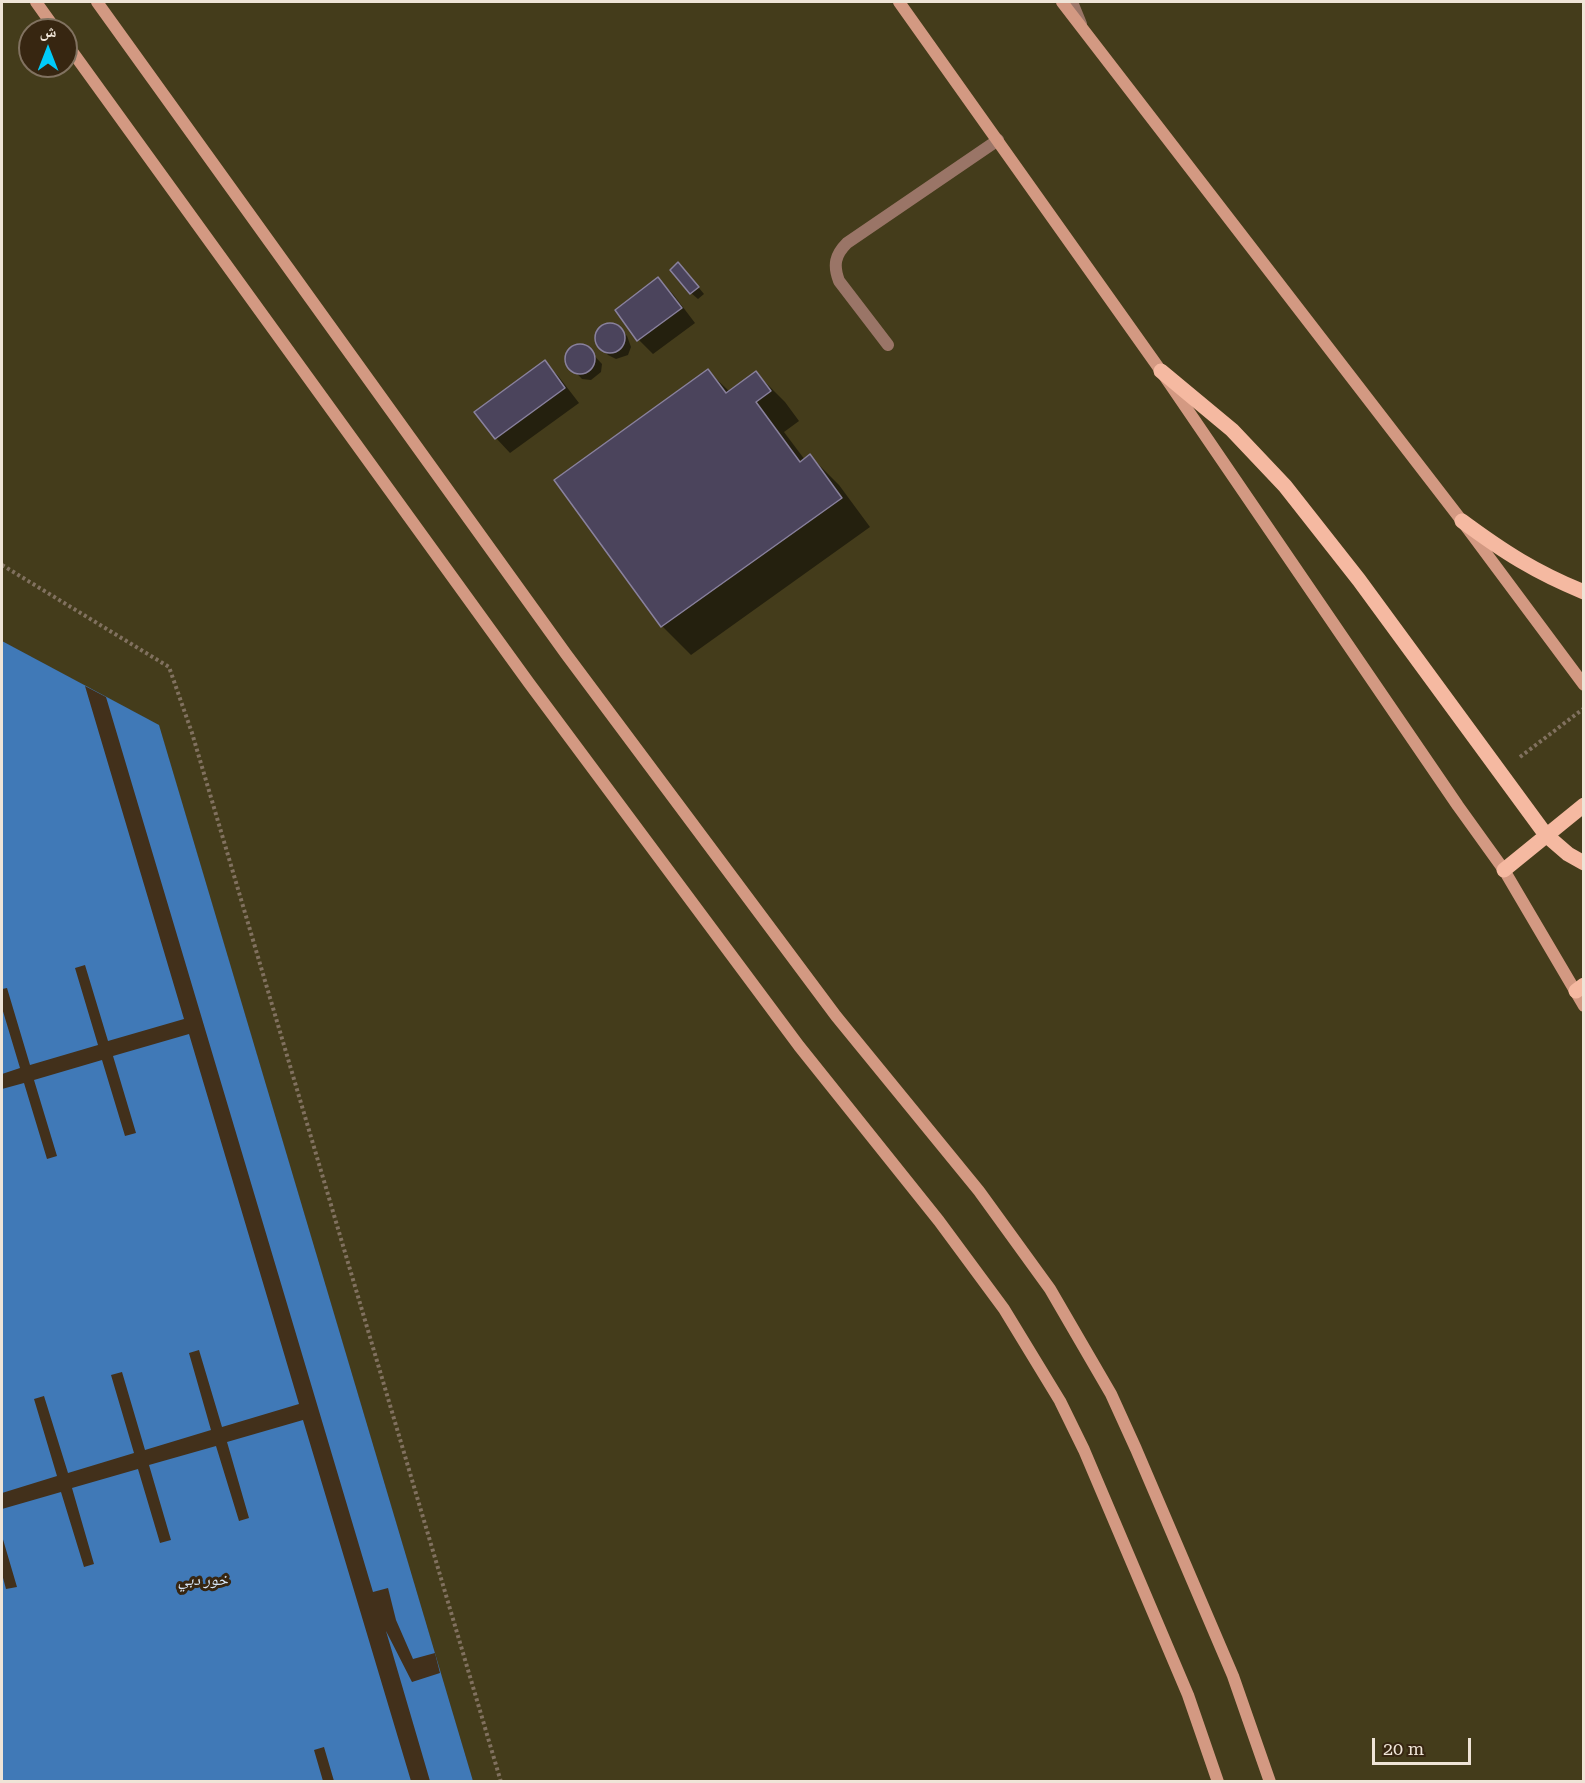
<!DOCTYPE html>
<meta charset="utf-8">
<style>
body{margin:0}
#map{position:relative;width:1585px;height:1783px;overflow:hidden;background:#42301b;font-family:"Roboto Serif","Noto Naskh Arabic",serif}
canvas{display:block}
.frame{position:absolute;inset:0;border:3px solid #efe4d7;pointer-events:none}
.north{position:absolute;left:18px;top:18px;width:60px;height:60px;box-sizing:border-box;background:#372611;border:2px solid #817260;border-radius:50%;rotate:0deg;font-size:16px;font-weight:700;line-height:24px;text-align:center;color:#efe4d7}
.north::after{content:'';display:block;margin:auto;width:21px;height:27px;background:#00cbf9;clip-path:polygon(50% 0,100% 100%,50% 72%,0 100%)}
.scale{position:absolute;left:1372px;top:1738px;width:99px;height:27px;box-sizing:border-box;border:3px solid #efe4d7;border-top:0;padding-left:8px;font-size:18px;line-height:21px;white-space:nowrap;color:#efe4d7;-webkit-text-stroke:4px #372611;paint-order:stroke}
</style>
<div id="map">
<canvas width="1585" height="1783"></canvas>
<div class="frame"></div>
<div class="north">ش</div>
<div class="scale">20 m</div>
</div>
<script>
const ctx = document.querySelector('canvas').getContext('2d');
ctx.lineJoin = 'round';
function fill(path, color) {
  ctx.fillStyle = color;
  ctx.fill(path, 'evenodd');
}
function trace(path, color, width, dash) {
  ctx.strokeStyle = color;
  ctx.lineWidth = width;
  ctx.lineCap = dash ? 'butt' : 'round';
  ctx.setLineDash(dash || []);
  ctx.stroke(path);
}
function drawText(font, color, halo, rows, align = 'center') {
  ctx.font = font + ' "Roboto Serif","Noto Naskh Arabic",serif';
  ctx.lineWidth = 6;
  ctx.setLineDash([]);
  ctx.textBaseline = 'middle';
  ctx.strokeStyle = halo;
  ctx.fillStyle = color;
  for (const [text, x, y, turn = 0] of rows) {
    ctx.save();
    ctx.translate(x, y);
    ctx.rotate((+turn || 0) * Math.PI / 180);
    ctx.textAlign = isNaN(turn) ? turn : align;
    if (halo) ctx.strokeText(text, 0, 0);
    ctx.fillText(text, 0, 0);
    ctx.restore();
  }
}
const sand = new Path2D(`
 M2,2H1583V1781H473L159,726L2,641ZM30,30H66V66H30Z`);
const water = new Path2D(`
 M2,641L159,725L473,1781H2Z`);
const pier = new Path2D(`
 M85,686L106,697L373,1592L388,1588L396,1620L413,1659L435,1653L440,1673L412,1682L386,1631L430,1781H411L303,1420L227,1442L249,1518L239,1521L216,1446L149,1465L171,1540L160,1543L138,1469L72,1488L94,1564L84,1567L61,1492L2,1509V1493L57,1476L34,1399L44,1396L68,1473L134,1453L111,1375L122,1372L145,1450L211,1430L189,1353L199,1350L222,1427L299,1404L189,1034L113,1056L136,1133L125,1136L102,1060L34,1080L57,1156L47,1159L24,1083L2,1089V1074L20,1068L2,1008V989L7,988L30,1065L98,1045L75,968L85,965L108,1041L184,1019Z
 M2,1536L17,1587L6,1589L2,1574Z
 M324,1747L334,1781H323L314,1750Z`);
const shadow = new Path2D(`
 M685,271L704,294L698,299L691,293Z
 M658,279L673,294L695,323L653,354L639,340Z
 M611,325L619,328L627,336L631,347L628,355L616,359L608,355L600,347L597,335L602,327Z
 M577,346L586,347L602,364L601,372L591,380L582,379L568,364L567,360L570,351Z
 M545,362L559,377L579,403L510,453L496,438Z
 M708,371L730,392L756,373L785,402L799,421L784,432L805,460L810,456L839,485L870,527L691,655L662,626L556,480Z`);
const building = new Path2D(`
 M678,262L699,287L690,294L670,270Z
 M658,277L682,308L637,341L615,310Z
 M595 338a15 15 0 1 1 30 0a15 15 0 1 1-30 0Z
 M565 359a15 15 0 1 1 30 0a15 15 0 1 1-30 0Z
 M545,360L565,388L495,439L474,412Z
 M708,369L726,393L756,371L771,391L756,402L800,462L810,454L842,498L661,627L554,480Z`);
const path = new Path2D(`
 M2,565L169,667L192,733L501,1782
 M1520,757L1583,709`);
const lane = new Path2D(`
 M1072,2L1081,24
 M888,345L839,281C833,265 835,255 847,243L998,140`);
const secondary = new Path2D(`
 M36,2L56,30
 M97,2L566,654L836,1016L979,1191L1050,1289L1111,1394L1136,1449L1233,1676L1270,1782
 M899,2L1161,371L1458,806L1504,870L1584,1006
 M1062,2L1462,521L1584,685
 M66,43L529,683L799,1046L939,1221L1004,1309L1060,1401L1084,1450L1188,1695L1218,1782`);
const primary = new Path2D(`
 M1161,371L1232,430L1285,486L1359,580L1546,835L1568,854L1584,863
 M1462,521C1504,552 1535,572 1584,592
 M1504,870L1584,805
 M1576,991L1584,985`);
const waterNames = [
 ["خور دبي",203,1580]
];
fill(sand, '#443c1b');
fill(water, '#4079b7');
fill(pier, '#42301b');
fill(shadow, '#0007');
fill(building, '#4b445c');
trace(building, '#89819d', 1.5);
trace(path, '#81715f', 4, [3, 3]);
trace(lane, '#9a7567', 12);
trace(secondary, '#d39982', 12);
trace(primary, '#f5b9a1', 15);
drawText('italic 16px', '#d6e5f6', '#372611', waterNames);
</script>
